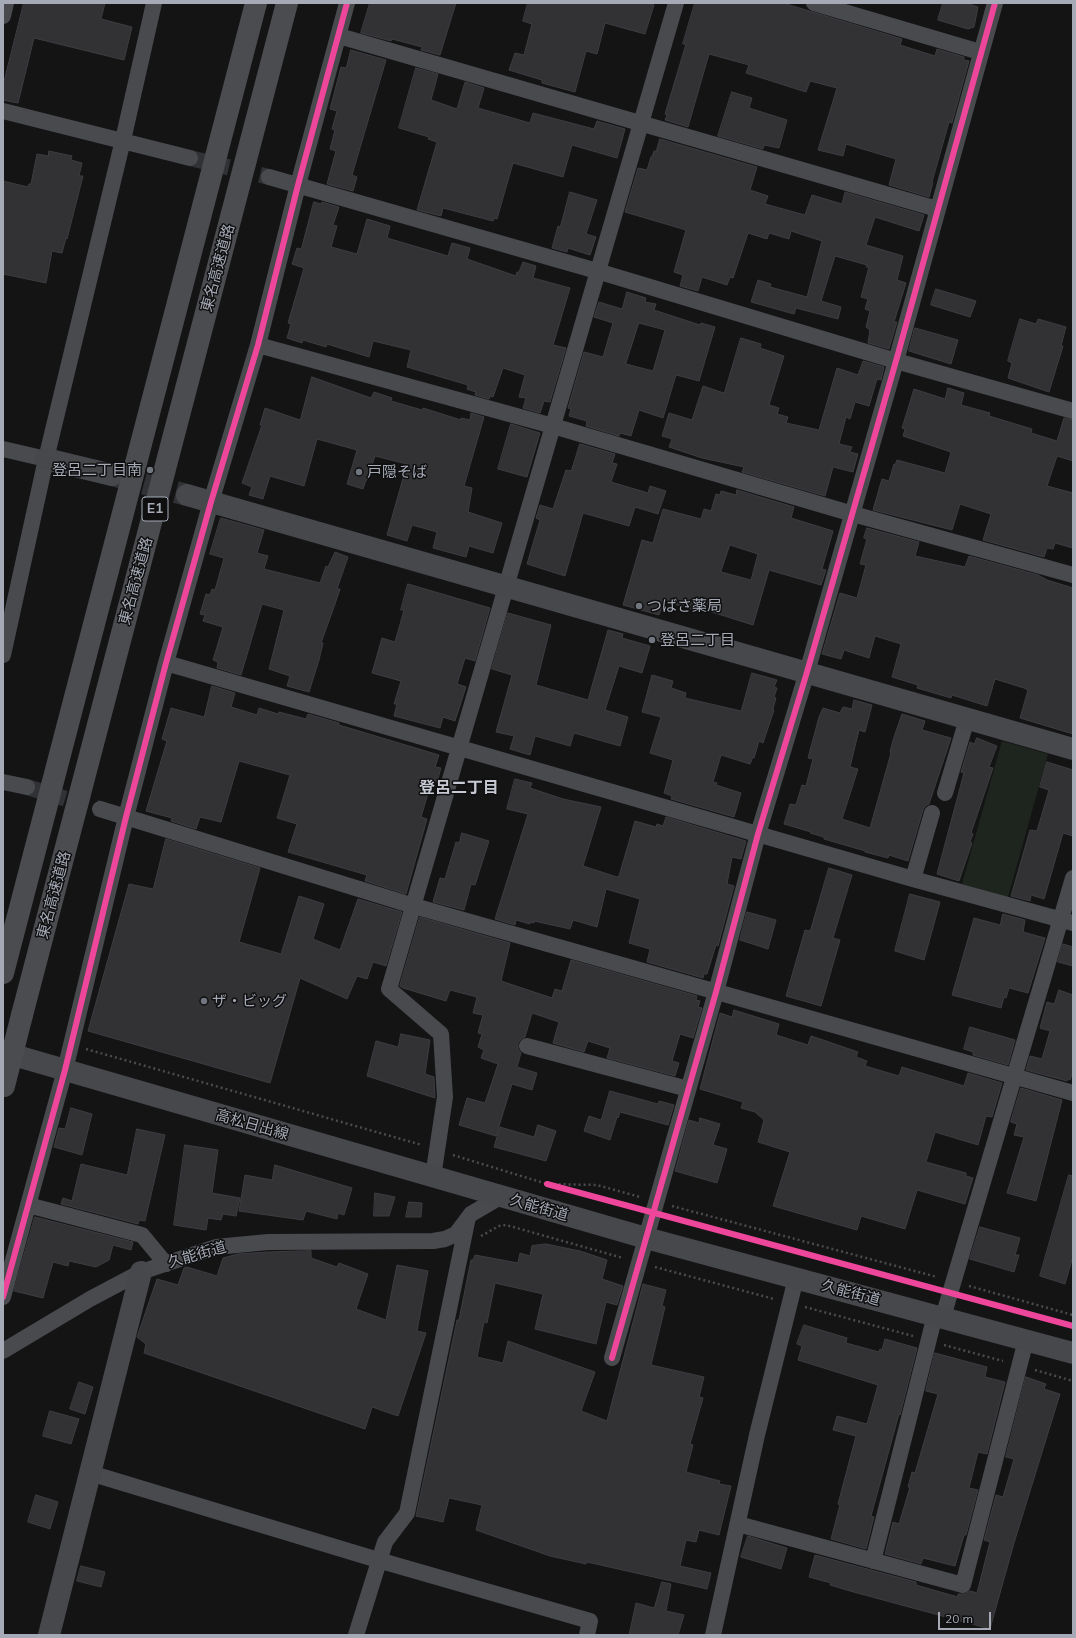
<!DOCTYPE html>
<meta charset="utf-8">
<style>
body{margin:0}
#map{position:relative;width:1076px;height:1638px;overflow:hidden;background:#141415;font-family:Mulish,sans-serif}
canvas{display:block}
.frame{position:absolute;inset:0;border:4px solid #a5aab6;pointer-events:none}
.scale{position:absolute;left:938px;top:1612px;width:53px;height:18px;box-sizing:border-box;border:2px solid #a5aab6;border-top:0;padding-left:5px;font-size:12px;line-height:14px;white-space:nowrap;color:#a5aab6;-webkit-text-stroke:3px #0f0f10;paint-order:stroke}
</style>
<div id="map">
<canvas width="1076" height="1638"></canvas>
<div class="frame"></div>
<div class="scale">20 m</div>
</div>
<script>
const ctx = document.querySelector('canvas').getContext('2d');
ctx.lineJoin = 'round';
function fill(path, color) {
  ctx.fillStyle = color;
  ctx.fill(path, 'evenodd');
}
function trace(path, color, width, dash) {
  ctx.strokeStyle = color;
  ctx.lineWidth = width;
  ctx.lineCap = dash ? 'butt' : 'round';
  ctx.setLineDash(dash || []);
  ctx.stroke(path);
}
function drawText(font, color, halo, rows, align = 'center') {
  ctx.font = font + ' Mulish,"Noto Sans JP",sans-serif';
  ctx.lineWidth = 3;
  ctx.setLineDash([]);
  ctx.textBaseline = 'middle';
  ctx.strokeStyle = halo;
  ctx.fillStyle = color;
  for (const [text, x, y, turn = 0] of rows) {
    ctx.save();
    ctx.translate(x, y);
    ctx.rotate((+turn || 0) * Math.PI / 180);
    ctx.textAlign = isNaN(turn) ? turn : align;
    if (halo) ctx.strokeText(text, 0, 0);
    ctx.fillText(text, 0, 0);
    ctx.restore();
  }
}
const green = new Path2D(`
 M1002,741L1048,754L1008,897L962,884Z`);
const building = new Path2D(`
 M24,3H105L101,19L132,27L124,60L34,38L18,103L3,100V86Z
 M370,3H456L440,55L421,50L422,47L392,39L391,41L361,33Z
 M528,3H646L654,5L645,34L605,23L597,54L586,51L575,92L542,83V80L509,70L515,53L524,55L532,24L523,21Z
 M695,3H783L902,39L900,45L935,56L937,49L964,57V60L969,61L952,123L949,122L932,182H933L929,197L889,185L896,159L846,144L843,156L818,150L837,88L810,81L806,92L746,73L749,65L709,54L688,127L665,120L667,115L665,114L686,44H683Z
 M943,3H966L978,7L974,27L968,29L938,20Z
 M351,50L386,60L352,175L357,177L353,191L327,184L336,151L330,149L335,130L332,129L337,111L330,109L341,67L346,68Z
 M416,68L438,74L431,100L457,109L465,82L484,88L478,108L530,123L533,113L594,129L597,121L625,129L617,158L572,145L563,177L513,163L497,219L494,218L493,221L443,208L441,216L417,210L437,142L428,139L429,137L399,128Z
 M732,92L752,98L749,108L787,120L779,148L764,145L763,149L718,136Z
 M660,139L757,167L750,190L768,196L765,204L805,215L812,195L842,204L845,192L924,215L919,231L875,217L866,245L903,256L897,280L906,283L894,322H897L889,349L868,343L870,330L866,327L870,311L865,309L868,299L861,297L869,267H866L867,265L835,256L821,301L841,307L838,319L796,308L794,314L751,302L758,280L771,284L770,287L807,297L822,241L791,231L789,239L769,233L767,239L748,233L733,278L730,277L727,285L702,277L698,291L680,286L683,275L674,272L686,230L625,212L638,168L647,170L651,157H652L654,151H656Z
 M49,151L72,156L71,160L82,163L79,176H83L67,239L66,238L62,253L52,251L46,283L3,274V181L28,187L29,184H31L37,154L48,156Z
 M570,192L597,200L586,234L596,237L590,255L568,248L567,252L552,248L558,226L560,227Z
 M314,202L321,204L322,202L339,207L333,225L337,226L331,247L357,254L367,219L390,226L387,238L448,256L452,243L470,248L467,259L516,276L517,272H519L523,262L536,266L533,278L570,288L553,345L566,348L550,402L544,401L540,413L523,408L526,398L519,397L525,375L503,368L493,397L490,396L489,399L475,395L476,392L467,389L468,385L407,367L411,350L373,341L369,357L327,344L326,347L303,340L302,343L287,338L291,324L288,323L304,268L292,264L297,248L301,249Z
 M936,289L976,301L970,317L931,305Z
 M627,292L646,298L645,302L656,304L654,310L700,325L701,323L715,327L699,381L676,375L663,418L639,410L631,436L620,433L619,436L586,426L587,421L569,416L571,409L568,408L584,352L603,357L613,323L594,317L599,302L622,309ZM639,323L665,330L653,371L626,364Z
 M1020,319L1036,324L1038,319L1066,327L1061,346H1063L1049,392L1008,378L1012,363L1008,361Z
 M915,328L958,340L951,364L909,351Z
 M741,338L761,344L760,348L784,356L769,405L779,408L777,414L788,417L786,423L819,430L837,368L858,375L863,361L884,367L881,380L877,379L869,406L855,402L850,419L846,417L839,444L852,447L850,452L858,454L853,472L833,467L825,496L742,472L744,467L702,458L669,447L672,439L662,436L669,413L692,420L703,386L724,393Z
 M312,377L371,398L374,392L392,398L391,401L422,410L423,408L461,420V418L470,420L471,413L484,417L464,486L472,488L468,512L502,523L493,553L469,546L466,557L433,548L437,532L412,525L407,541L387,535L407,464L375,456L367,480H366L363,489L347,484L357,450L317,439L304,486L270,476L263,499L249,495L252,487L242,483L262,425H260L265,408L300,420Z
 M948,388L964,393L961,405L990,413L989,416L1032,429L1031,433L1057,441L1064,418L1073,420V461L1057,456L1047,486L1073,493V548L1055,543L1053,549L1047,548L1044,557L983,540L991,514L960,504L952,530L873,510L882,479L889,481L894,464L895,465L897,460L945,473L951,452L903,436L905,429L902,428L914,389L945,399Z
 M511,424L540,433L527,477L498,469Z
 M580,444L615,454L612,463L617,464L611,482L648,493L650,486L666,491L658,514L635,507L629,526L583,513L565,576L527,564L540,520L536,518L540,505L553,509L566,470L571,471Z
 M737,490L794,507L791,518L833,531L822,569L826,570L821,585L769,570L753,625L699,608L698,611L664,601L659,615L623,605L642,540L653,543L663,509L701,519L704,509L711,511L716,494L720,495L721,491L736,495ZM730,545L758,554L751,580L721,572Z
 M221,518L264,530L257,553L268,556L264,569L320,583L326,566L328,567L335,552L348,557L337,589H340L335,604L321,643H323L319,660L309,692L287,686L290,676L269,669L284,610L262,604L241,675L217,668L218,662L213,660L223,627L203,621L205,615L200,614L206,594L210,595L212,589L215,590L224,558L210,554Z
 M867,528L919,542L915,556L965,567L969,556L1038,575L1047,580L1073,588V734L1020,718L1028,690L1024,688L995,679L987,706L952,695L951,698L917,688L918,685L892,677L901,644L875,636L869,658L844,650L841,659L822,654L840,593L857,598L866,565L860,564L867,539L864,538Z
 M408,584L490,608L475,661L465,658L457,684L466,687L455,721L443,717L440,728L394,716L397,704H394L401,681L372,673L382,638L395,642L404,610H401Z
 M508,613L551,625L536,685L588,700L608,630L623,634L622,638L650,646L642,673L619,666L605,710L628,717L620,746L574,733L570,746L535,736L530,755L510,749L514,736L496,732L512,675L492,669Z
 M752,673L777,680L774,687L777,688L774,697L776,698L773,709L774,710L763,743L759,741L754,758L753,757L750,764L721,755L713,782L717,783L716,785L741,793L734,817L671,799L672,796L664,793L673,760L650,753L661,717L642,712L652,675L673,681L671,688L686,693L685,698L741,711Z
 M212,686L235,693L231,707L257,715L259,708L278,714L279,712L306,719L308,714L339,723V725L439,755L435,767L441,768L437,782L432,780L421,817L427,819L406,894L365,881L367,875L288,852L297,824L277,818L290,775L239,761L221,822L200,817L196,829L171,821L172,818L146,811L167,741L162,739L171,708L204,717Z
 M854,700L872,705L865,732L859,730L850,767L858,769L842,819L870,828L891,753L890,752L894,737L902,714L925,721L922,730L951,738L929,804L925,806L923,810L908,861L889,855L888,858L865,852V851L824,839V837L810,833L811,832L784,824L790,804L796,805L802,785L806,786L813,759L808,758L819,717L823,708L840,713L843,707L852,709Z
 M977,738L997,746L989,767L993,768L971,833L973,834L970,842L972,843L959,881L937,874L964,773L961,772L970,742L974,744Z
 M1047,762L1073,770V836L1063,833L1044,899L1031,895L1030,901L1011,896L1030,830L1037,831L1049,790L1040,787Z
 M515,779L532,783L530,788L563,799L601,807L583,866L617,877L619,876L635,821L656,827L657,824L663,826L666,817L746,841L741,859L732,857L727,884L734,886L718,946L716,945L707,974H704L703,978L647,962L650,949L629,943L640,899L606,889L597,927L573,920L570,929L534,921V923L530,922V924L516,920L515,925L495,919L528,814L507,809Z
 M462,833L489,841L475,885L471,884L464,910L433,902L440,878L445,879L456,842L459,843Z
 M166,839L260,868L239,942L281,954L299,896L324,904L313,939L340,950L358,899L402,912L386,966L373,962L367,979L357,976L347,999L300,978L270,1083L88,1031L129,884L153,889Z
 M829,868L852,875L833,938L840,940L821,1006L786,996L805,930L810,931Z
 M910,894L940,902L924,960L895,951Z
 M747,912L776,920L768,949L740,940Z
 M1003,914L1025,920L1023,932L1045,938L1028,993L1009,988L1006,998L1004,997L1001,1008L952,995L974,918L1000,925Z
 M420,917L510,943L501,981L552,998L555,989L562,991L571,960L697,996L696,1000L700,1001L698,1007L702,1008L693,1038L680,1034L672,1061L679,1063L675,1076L607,1058L610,1048L588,1041L584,1052L553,1043L559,1022L532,1013L525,1037L521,1039L518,1043V1049L521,1053L517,1067L537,1073L532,1090L512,1084L496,1136L459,1125L467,1098L485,1103L498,1064L481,1058L484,1050L478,1047L482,1034L478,1033L483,1015L473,1013L477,997L450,990L446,1001L403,988L400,986Z
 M1063,944L1073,947V966L1058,962Z
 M1059,990L1073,995V1071L1070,1080L1068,1079L1067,1081L1026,1070L1030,1056L1042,1059L1050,1031L1040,1028L1047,1002L1054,1004Z
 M734,1010L779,1024L776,1035L808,1045L811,1036L826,1041L858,1052L856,1057L867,1061L865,1066L899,1076L902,1067L964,1086L968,1073L1002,1083L992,1117L986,1116L978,1145L935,1132L926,1162L966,1173V1176L973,1178L965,1204L917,1190L905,1229L861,1216L857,1230L773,1206L790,1152L758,1142L764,1120L755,1112L741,1108L743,1102L700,1089L720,1013L732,1017Z
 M970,1027L1015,1040L1008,1065L973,1055V1052L964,1049Z
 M401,1034L430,1040L425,1074L434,1077L435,1098L367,1076L376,1041L398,1047Z
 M1021,1088L1062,1100L1036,1201L1007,1193L1024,1137L1014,1135L1017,1124L1011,1122Z
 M610,1091L658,1104L659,1101L674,1105L668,1125L620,1112L618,1118L617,1117L610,1140L584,1131L589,1116L601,1120Z
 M71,1108L92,1114L82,1155L54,1147L59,1128L65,1129Z
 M700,1118L720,1124L713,1145L727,1149L717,1183L675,1171L689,1120L699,1123Z
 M538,1125L556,1131L546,1161L494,1147L500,1127L534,1137Z
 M137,1129L165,1135L145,1221L139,1220L138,1224L61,1204L63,1198L72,1201L81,1164L127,1175Z
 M185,1145L218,1150L212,1193L240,1198L236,1216L223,1214L221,1220L208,1218L206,1230L174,1225Z
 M275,1165L352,1188L344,1215L338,1213L337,1219L306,1211L303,1220L239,1211L245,1175L272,1180Z
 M1069,1175L1073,1176V1256L1065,1284L1040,1276Z
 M375,1193L395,1197L389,1216H374Z
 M409,1202L422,1203L421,1217H406Z
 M35,1217L133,1242L131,1250L113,1245L109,1260L96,1267L69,1261L68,1266L53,1262L43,1298L14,1291Z
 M980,1227L1020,1238L1015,1255H1019L1014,1272L970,1259Z
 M546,1244L580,1251L607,1260L602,1279L623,1286L617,1305L606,1302L596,1344L535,1329L543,1294L495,1283L487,1323L484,1322L477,1357L503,1363L508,1341L595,1372L581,1411L607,1421L643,1284L666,1290L662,1306L665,1307L651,1365L704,1377L699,1397L703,1398L690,1444L693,1445L686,1472L720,1481L719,1484L731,1486L719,1535L699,1530L696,1542L686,1540L680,1566L711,1573L707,1589L587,1562L586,1564L550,1556L476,1530L482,1505L449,1498L443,1522L416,1516L457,1320H459L471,1260H473L475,1255L518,1263L520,1253L530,1256L532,1246Z
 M311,1251V1258L337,1267L339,1263L368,1274L356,1309L386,1320L397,1265L428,1271L417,1331L426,1333L398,1416L372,1407L365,1429L144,1353L146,1344L137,1337L157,1279L178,1285L184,1268L187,1267L217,1276L223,1258L238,1254L268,1252Z
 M804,1325L847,1338L846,1343L879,1352L880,1349L882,1350L885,1339L917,1348L900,1415L899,1414L871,1516L874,1517L866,1549L831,1539L840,1505L838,1504L856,1436L833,1430L837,1416L867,1424L878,1385L798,1360L802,1346L797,1344Z
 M935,1353L987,1367L985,1377L1005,1382L987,1454L978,1452L969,1488L978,1490L966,1535H964L955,1566L923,1558L921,1564L885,1554L893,1522L899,1524L910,1487H908L912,1472L915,1473L938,1394L926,1391Z
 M1026,1377L1046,1384L1044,1389L1060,1394L1014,1543L990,1629L850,1591L830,1585L831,1583L809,1577L815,1555L916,1582V1585L958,1597V1594H965L970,1591L977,1593L990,1542L984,1540L996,1495L1003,1497L1014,1459L1006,1457Z
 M79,1382L93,1387L85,1414L70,1409Z
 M50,1411L79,1419L71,1444L43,1436Z
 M36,1495L58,1502L50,1529L28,1522Z
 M748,1536L787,1548L781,1569L741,1557Z
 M81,1566L105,1572L101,1587L77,1581Z
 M662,1582L671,1584L666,1611L684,1615L678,1635H629L636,1603L654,1608Z`);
const streetTunnel = new Path2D(`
 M190,158L269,177
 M27,787L100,809`);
const secondaryTunnel = new Path2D(`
 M112,475L187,495`);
const path = new Path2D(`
 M86,1049L422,1145
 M453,1155L547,1184L597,1185L640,1197
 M672,1206L937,1277
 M481,1236L499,1226L506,1225L623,1258
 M655,1267L774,1299
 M969,1286L1073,1315
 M805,1307L913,1336
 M944,1345L1003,1361
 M1035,1370L1073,1381`);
const street = new Path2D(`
 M814,3L980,52
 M3,16L6,3
 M339,36L937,209
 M3,111L190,158
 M269,177L597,271L896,361L1073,411
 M258,345L553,426L853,514L1073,575
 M3,449L46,459
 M3,655L46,459L123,140L154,3
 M166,663L913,879L1073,923
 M3,782L27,787
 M945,793L967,719
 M100,809L414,906L1073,1093
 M913,879L932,813
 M527,1046L688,1089
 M433,1177L445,1097L441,1034L389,989L676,3
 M28,1205L142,1235L166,1264
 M3,1297L65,1070L126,817L166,663L211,502L258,345L298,185L347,3
 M943,1317L1073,878
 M3,1351L90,1299L141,1272L216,1247L268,1242L433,1241L445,1239L456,1234L471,1214L500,1197
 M612,1358L716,992L758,834L807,672L896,361L995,3
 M90,1473L378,1560L590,1621L587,1635
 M738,1524L963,1585L1026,1340
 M873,1561L935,1315
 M356,1635L385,1542L407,1513L467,1222
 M713,1635L757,1435L796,1278`);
const secondary = new Path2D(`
 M46,459L112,475
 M187,495L1073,749
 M3,1052L646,1238L1073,1353
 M49,1635L141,1272`);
const highway = new Path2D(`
 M3,973L256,3
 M22,1015L287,3`);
const highwayBridge = new Path2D(`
 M4,1086L22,1015`);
const cycleway = new Path2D(`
 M547,1184L1073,1326
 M3,1297L65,1070L126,817L166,663L211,502L258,345L298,185L347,3
 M612,1358L716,992L758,834L807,672L896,361L995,3`);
const markers = [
 [150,470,4,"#72767e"],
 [359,472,4,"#72767e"],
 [639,606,4,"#72767e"],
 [652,640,4,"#72767e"],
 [204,1001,4,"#72767e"]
];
const shields = [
 [155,509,26]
];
const shieldNames = [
 ["E1",155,509]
];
const streetNames = [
 ["東名高速道路",218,268,-75],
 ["東名高速道路",136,581,-75],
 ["東名高速道路",54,895,-75],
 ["高松日出線",252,1125,16],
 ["久能街道",539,1208,16],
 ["久能街道",197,1255,-16],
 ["久能街道",851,1293,15]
];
const poiNames = [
 ["登呂二丁目南",142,470,"right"],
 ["戸隠そば",367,472],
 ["つばさ薬局",647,606],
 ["登呂二丁目",660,640],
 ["ザ・ビッグ",212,1001]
];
const neighbourhoodNames = [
 ["登呂二丁目",459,788]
];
fill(green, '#1e251f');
fill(building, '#323234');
trace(building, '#3d3d41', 1);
trace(streetTunnel, '#313235', 16, [16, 8]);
trace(secondaryTunnel, '#313235', 22, [22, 11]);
trace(path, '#4a4b4f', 2.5, [2, 3]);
trace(street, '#484a4e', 16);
trace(secondary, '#47484c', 22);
trace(highway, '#4b4c4f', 22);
trace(highwayBridge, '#4b4c4f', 22);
trace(cycleway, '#ed469a', 6);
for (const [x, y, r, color] of markers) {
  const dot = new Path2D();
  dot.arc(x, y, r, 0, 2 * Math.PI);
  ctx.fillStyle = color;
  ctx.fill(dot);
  trace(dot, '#0f0f10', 1.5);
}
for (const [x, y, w] of shields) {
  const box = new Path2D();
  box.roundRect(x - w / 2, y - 12, w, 24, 3);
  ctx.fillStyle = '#0f0f10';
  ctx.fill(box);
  trace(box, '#a5aab6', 1);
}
drawText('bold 14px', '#a5aab6', null, shieldNames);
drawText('15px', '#a5aab6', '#0f0f10', streetNames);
drawText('15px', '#a5aab6', '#0f0f10', poiNames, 'left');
drawText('bold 16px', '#c6c9d2', '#0f0f10', neighbourhoodNames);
</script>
